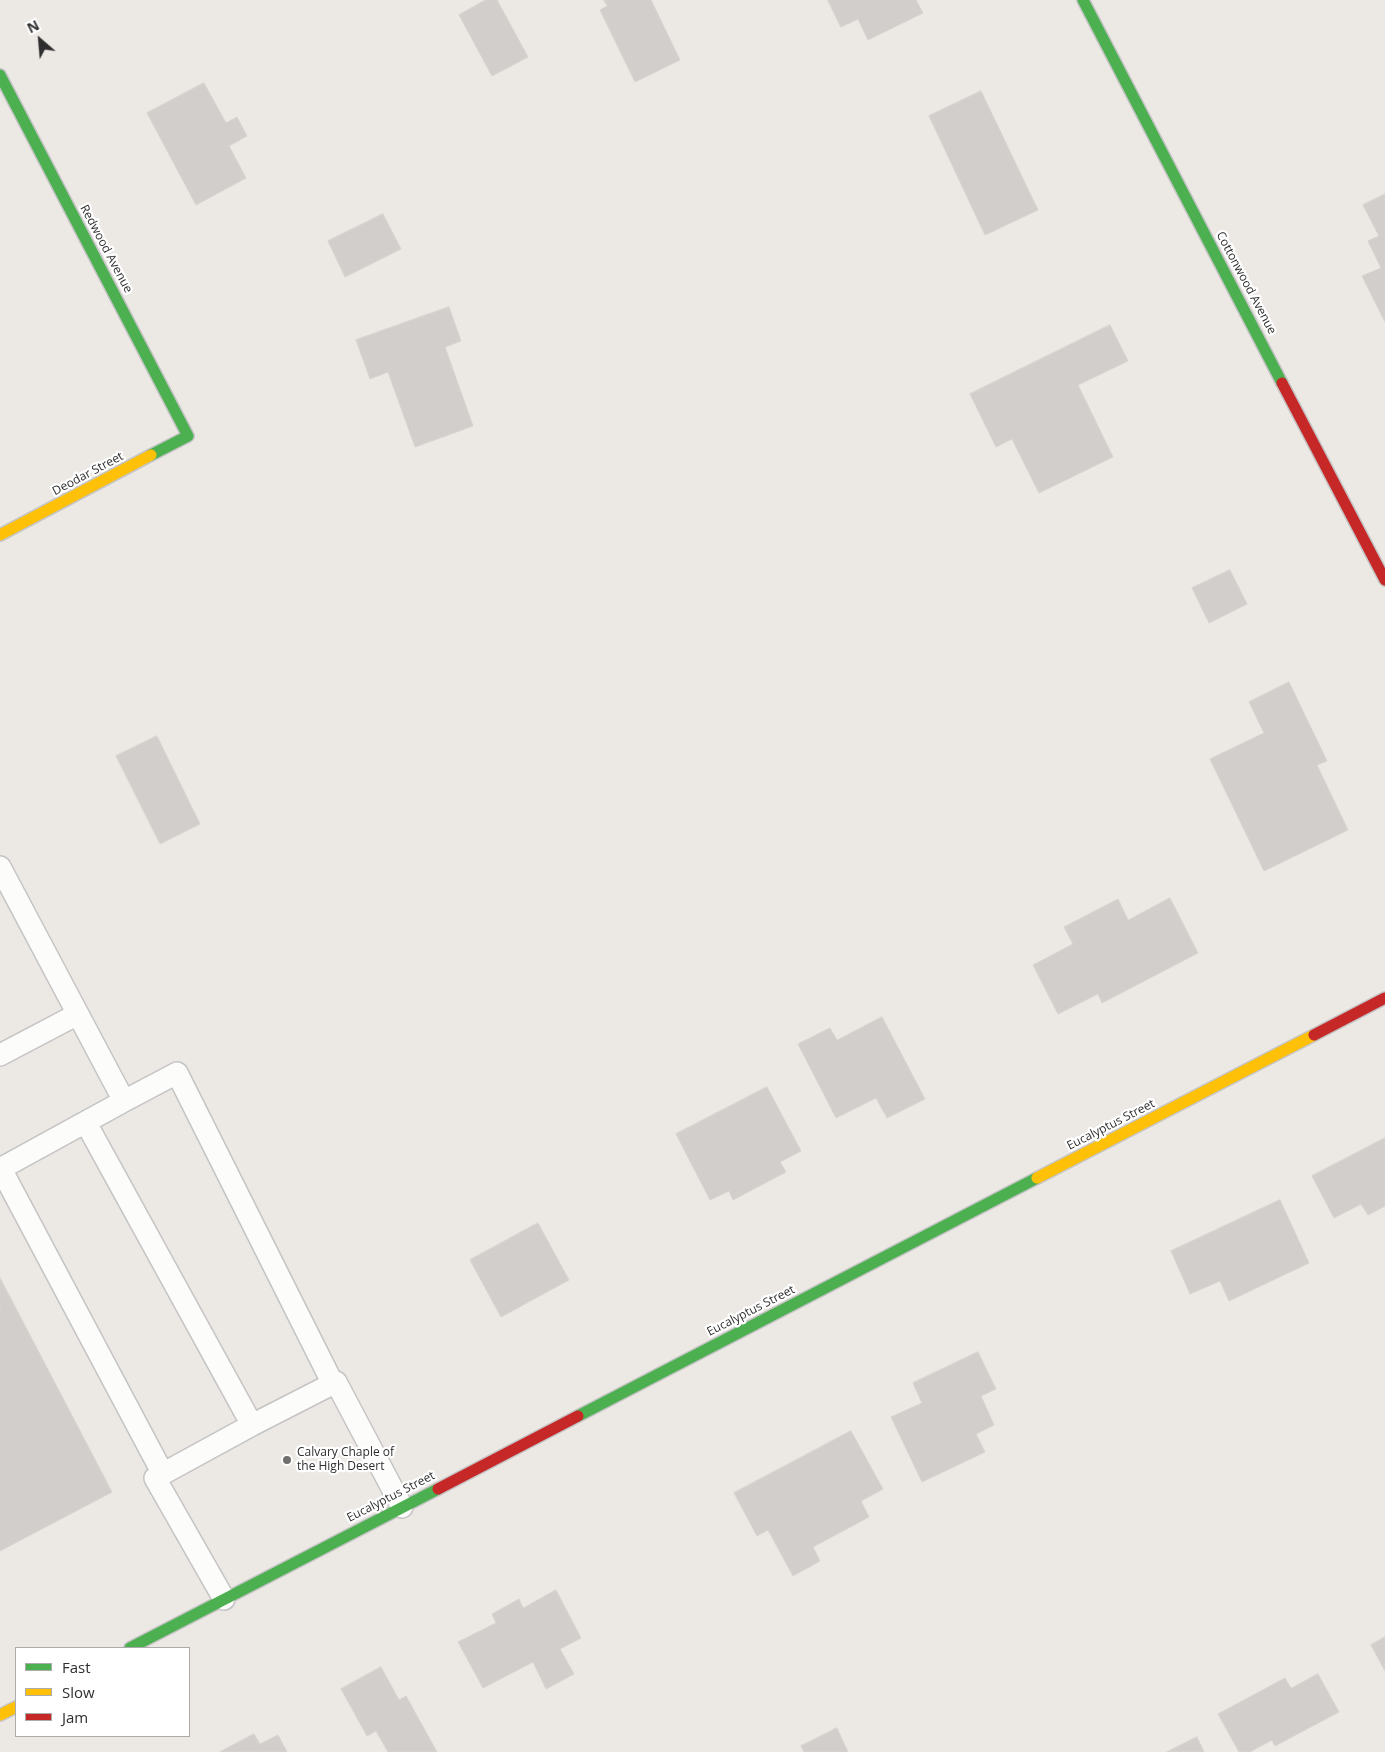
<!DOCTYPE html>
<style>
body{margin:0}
#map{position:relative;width:1385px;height:1752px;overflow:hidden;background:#ece8e4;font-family:"Open Sans",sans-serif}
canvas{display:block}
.legend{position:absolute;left:15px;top:1647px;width:175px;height:90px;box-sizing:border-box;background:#fff;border:1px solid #ababab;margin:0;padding:6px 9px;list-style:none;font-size:15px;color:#2e2e2e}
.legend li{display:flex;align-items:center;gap:10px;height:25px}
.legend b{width:25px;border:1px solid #ababab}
.north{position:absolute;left:15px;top:15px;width:50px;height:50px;-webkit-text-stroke:4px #fff;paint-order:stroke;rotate:333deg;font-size:14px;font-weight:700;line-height:20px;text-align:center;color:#2e2e2e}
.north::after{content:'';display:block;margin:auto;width:18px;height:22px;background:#2e2e2e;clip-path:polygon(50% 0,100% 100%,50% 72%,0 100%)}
</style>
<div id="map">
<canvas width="1385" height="1752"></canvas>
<ul class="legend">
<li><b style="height:6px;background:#4caf50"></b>Fast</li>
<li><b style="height:6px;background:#ffc107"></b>Slow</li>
<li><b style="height:6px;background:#c62828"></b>Jam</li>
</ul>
<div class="north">N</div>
</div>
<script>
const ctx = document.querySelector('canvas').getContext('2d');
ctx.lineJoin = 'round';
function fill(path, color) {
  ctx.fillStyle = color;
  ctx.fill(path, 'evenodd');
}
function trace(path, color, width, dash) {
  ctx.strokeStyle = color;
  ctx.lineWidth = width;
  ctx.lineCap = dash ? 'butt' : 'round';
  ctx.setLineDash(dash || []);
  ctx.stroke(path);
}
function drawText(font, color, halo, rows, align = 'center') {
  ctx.font = font + ' "Open Sans",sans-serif';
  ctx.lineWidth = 4.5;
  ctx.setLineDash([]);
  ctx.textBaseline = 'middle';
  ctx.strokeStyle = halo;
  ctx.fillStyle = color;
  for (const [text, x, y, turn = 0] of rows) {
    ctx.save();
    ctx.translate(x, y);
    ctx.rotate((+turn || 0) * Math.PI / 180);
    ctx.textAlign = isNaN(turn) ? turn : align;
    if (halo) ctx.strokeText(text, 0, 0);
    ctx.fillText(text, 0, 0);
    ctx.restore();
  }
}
const building = new Path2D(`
 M486,0H497L528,57L492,76L459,15Z
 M604,0H651L680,60L635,82L600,10L607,6Z
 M828,0H916L923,13L868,40L858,19L841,27Z
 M204,83L226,123L237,117L247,136L229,146L246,178L196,205L147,113Z
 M981,91L1038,210L985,235L929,116Z
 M1385,194V322L1362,276L1381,268L1368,241L1379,236L1363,205Z
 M383,214L401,249L345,277L328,241Z
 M449,307L461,341L445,347L473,426L415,447L388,372L370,379L356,340Z
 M1110,325L1128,361L1078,385L1113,457L1039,493L1012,439L996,447L970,394Z
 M1230,570L1247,604L1209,623L1192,588Z
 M1289,682L1327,761L1317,765L1348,830L1264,871L1210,759L1264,733L1249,702Z
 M157,736L200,824L160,844L116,756Z
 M1170,898L1198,953L1102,1003L1098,994L1058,1014L1033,965L1073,944L1064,927L1118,899L1128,920Z
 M882,1017L925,1099L887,1118L876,1098L836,1118L798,1044L830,1028L837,1040Z
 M767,1087L801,1151L780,1162L786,1172L733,1200L729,1191L710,1200L676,1134Z
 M1385,1138V1206L1368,1215L1361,1204L1334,1218L1312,1176Z
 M1280,1200L1309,1263L1229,1301L1220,1281L1190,1294L1171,1251Z
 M538,1223L569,1280L501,1317L470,1260Z
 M0,1278L112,1492L0,1551Z
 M978,1352L996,1389L981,1396L994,1425L976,1434L985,1452L922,1482L891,1417L922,1403L913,1383Z
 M851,1431L883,1489L861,1501L869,1517L813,1547L820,1561L793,1576L768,1530L757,1536L734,1493Z
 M556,1590L581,1638L560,1649L574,1674L546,1689L533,1662L483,1688L458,1642L496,1623L492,1614L519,1599L523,1608Z
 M1385,1637V1671L1371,1645Z
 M381,1667L399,1700L406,1696L437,1752H388L376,1731L367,1736L341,1689Z
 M1318,1674L1339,1712L1275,1746L1272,1740L1250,1752H1239L1218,1714L1285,1678L1291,1688Z
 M837,1728L848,1752H804L801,1746Z
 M254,1734L260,1744L278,1735L287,1752H220Z
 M1197,1737L1204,1752H1167Z`);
const lane = new Path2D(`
 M0,867L124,1101L0,1169
 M0,1055L78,1014
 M124,1101L177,1073L333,1384
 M86,1123L252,1425L336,1382L402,1507
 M1,1169L163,1474
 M224,1599L155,1478L252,1425`);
const fast = new Path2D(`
 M1083,0L1282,383
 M0,75L188,436L151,455
 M578,1416L1037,1178
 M130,1648L438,1489`);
const slow = new Path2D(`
 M0,535L151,455
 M1037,1178L1314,1035
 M0,1715L16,1707`);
const jam = new Path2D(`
 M1282,383L1385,580
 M1314,1035L1385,998
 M438,1489L578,1416`);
const markers = [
 [287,1460,5,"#706f6e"]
];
const streetNames = [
 ["Redwood Avenue",106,249,62],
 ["Cottonwood Avenue",1246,283,62],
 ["Deodar Street",88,474,-28],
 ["Eucalyptus Street",1111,1125,-27],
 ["Eucalyptus Street",751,1311,-27],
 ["Eucalyptus Street",391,1497,-27]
];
const poiNames = [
 ["Calvary Chaple of",297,1453],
 ["the High Desert",297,1467]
];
fill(building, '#d1cecb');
trace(building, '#d7d4d0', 1);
trace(lane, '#c5c4c5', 24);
trace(fast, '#c5c4c5', 14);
trace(slow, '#c5c4c5', 14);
trace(jam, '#c5c4c5', 14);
trace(lane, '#fcfcfb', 21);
trace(fast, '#4caf50', 11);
trace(slow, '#ffc107', 11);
trace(jam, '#c62828', 11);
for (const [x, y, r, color] of markers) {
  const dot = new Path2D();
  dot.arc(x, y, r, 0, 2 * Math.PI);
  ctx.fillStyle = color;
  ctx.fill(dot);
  trace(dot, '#fff', 2);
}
drawText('12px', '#2e2e2e', '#fff', streetNames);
drawText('12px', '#2e2e2e', '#fff', poiNames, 'left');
</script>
